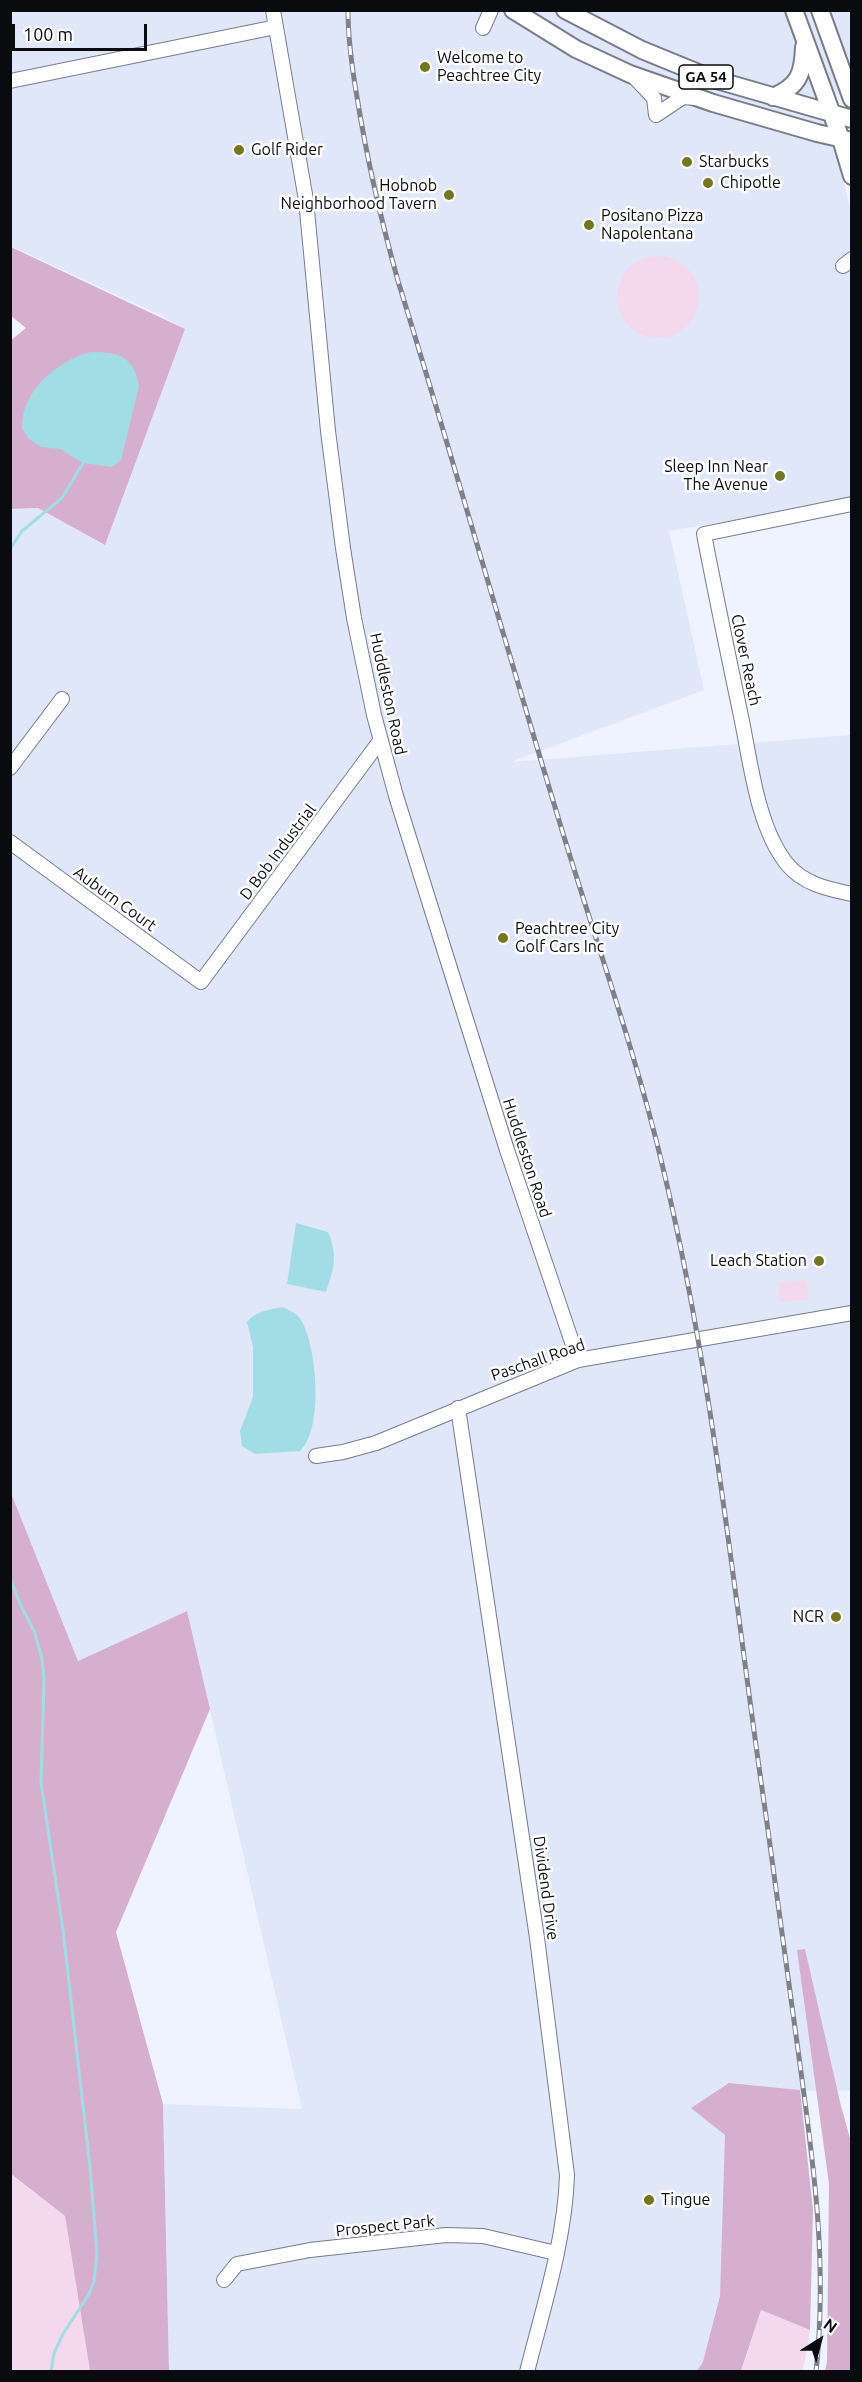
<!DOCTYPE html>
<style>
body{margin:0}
#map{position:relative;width:862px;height:2382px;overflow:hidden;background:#eef3ff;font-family:Ubuntu,sans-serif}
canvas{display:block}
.frame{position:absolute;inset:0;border:12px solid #0a0b0f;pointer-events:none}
.north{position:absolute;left:790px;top:2310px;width:60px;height:60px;-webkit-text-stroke:4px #fff;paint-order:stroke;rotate:36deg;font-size:16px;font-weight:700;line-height:24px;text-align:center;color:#0a0b0f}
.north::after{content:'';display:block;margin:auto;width:21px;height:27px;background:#0a0b0f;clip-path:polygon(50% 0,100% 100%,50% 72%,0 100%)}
.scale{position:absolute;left:12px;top:24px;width:135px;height:27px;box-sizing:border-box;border:3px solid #0a0b0f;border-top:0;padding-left:8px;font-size:18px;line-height:21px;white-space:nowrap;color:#0a0b0f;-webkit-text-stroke:4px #fff;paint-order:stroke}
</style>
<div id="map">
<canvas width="862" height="2382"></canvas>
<div class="frame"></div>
<div class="north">N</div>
<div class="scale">100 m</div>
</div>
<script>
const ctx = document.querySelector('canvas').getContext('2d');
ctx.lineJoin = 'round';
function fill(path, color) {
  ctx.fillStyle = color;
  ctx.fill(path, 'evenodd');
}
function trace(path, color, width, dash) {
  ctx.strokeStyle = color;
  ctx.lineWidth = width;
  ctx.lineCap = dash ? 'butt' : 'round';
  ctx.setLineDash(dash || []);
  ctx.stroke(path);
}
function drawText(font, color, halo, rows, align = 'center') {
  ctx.font = font + ' Ubuntu,sans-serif';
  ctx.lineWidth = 5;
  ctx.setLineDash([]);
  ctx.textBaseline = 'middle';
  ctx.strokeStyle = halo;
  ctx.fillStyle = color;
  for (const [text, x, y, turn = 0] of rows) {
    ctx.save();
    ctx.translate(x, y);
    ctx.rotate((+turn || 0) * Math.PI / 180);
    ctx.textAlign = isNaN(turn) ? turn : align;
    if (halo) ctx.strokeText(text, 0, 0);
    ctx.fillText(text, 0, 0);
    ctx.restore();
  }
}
const built = new Path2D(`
 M11,11H851V98L822,90L851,212V500L669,531L704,690L511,762L851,735V2091L729,2090L736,2284L704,2371H169L163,2104L302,2109L187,1611L78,1661L11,1493L10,510L38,508L105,545L185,329L158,314L11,246Z`);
const green = new Path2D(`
 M617 297a41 41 0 1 1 82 0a41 41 0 1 1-82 0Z
 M807,1280L809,1299L780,1302L778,1283Z
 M10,2174L65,2216L90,2371H11Z
 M761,2310L810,2330L803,2371L741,2372Z`);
const forest = new Path2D(`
 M11,247L185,329L105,545L38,508L11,509L10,341L26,328L11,316Z
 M11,1493L78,1661L187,1611L210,1709L116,1932L163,2104L169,2371H90L65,2216L11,2174Z
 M805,1949L841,2106L851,2142V2371H825L827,2362L829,2184L797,1950Z
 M729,2083L800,2090L813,2210L810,2330L761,2310L741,2371H697L703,2362L720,2296L725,2135L691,2108Z`);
const water = new Path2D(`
 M91,352C118,352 134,356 139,386L121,460L112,467L83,463L60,449L41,447L29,439L22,428C21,391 58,360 91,352Z
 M296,1223L328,1232C338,1256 334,1268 326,1292L287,1284Z
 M282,1307C289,1310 297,1313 301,1320C317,1346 324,1429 300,1451L255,1454L242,1446L240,1431L253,1397V1347L247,1322C256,1311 268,1310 282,1307Z`);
const stream = new Path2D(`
 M10,549L22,531L62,498L83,463
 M10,1578L20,1604L35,1633L42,1659L44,1680L41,1783L63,1930L90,2167L97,2254L94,2281L89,2294L63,2334L54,2353L51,2372`);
const minor = new Path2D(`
 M273,10L306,200L328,431L343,548L354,618L374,715L396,796L507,1150L578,1360
 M483,28L491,10
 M634,77L654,98L656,115L683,97L696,98
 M10,81L276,27
 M843,266L852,259
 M852,504L704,534C716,597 729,659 742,721C751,766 758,828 787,864C803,884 828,889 852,894
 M10,768L62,699
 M10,842L201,982L380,741
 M458,1408L537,1938L567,2175C565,2241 543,2308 527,2372
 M316,1456L343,1452L376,1443L578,1360L852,1313
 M224,2280L237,2264L310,2250L446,2235L483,2236L556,2253`);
const major = new Path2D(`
 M513,10L576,49L630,74L713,103L817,133L852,141
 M565,10L642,50L713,79L852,119
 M794,10L841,139L852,176
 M820,10L852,99
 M773,97C799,86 803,74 804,47`);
const rail = new Path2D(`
 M348,10C348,40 352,68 357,97C367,160 381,220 398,281C453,459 504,639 558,817C593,934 635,1049 663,1168C714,1381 734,1599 766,1816C777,1894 787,1972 798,2050C813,2160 828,2260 816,2372`);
const markers = [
 [425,67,6,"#73771f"],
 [239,150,6,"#73771f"],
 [687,162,6,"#73771f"],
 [708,183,6,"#73771f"],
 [449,195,6,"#73771f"],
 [589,225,6,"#73771f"],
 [780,476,6,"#73771f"],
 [503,938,6,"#73771f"],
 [819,1261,6,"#73771f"],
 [836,1617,6,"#73771f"],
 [649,2200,6,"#73771f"]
];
const shields = [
 [706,77,54]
];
const shieldNames = [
 ["GA 54",706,77]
];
const poiNames = [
 ["Welcome to",437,58],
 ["Peachtree City",437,76],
 ["Golf Rider",251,150],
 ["Starbucks",699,162],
 ["Chipotle",720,183],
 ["Hobnob",437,186,"right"],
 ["Neighborhood Tavern",437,204,"right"],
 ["Positano Pizza",601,216],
 ["Napolentana",601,234],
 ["Sleep Inn Near",768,467,"right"],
 ["The Avenue",768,485,"right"],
 ["Peachtree City",515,929],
 ["Golf Cars Inc",515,947],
 ["Leach Station",807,1261,"right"],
 ["NCR",824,1617,"right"],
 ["Tingue",661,2200]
];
const streetNames = [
 ["Clover Reach",746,660,78],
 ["Huddleston Road",388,694,78],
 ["D Bob Industrial",278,852,-53],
 ["Auburn Court",115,899,36],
 ["Huddleston Road",527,1158,72],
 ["Paschall Road",538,1360,-19],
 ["Dividend Drive",546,1888,82],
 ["Prospect Park",385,2226,-6]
];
fill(built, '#e0e7f9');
fill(green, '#f4d9ee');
fill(forest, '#d6afce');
fill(water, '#a2dde5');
trace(stream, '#a2dde5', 3);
trace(minor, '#797c87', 16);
trace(major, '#797c87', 20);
trace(minor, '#fff', 14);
trace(major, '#fff', 16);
trace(rail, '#7e818a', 5);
trace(rail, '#fff', 3, [9]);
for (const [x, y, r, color] of markers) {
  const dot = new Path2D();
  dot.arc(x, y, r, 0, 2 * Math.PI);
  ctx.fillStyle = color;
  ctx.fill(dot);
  trace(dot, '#fff', 2);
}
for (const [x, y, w] of shields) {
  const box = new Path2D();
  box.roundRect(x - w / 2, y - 12, w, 24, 4.5);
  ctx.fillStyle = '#fff';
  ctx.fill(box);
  trace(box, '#0a0b0f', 1.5);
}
drawText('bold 15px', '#0a0b0f', null, shieldNames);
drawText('16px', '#0a0b0f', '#fff', poiNames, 'left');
drawText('16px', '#0a0b0f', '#fff', streetNames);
</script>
